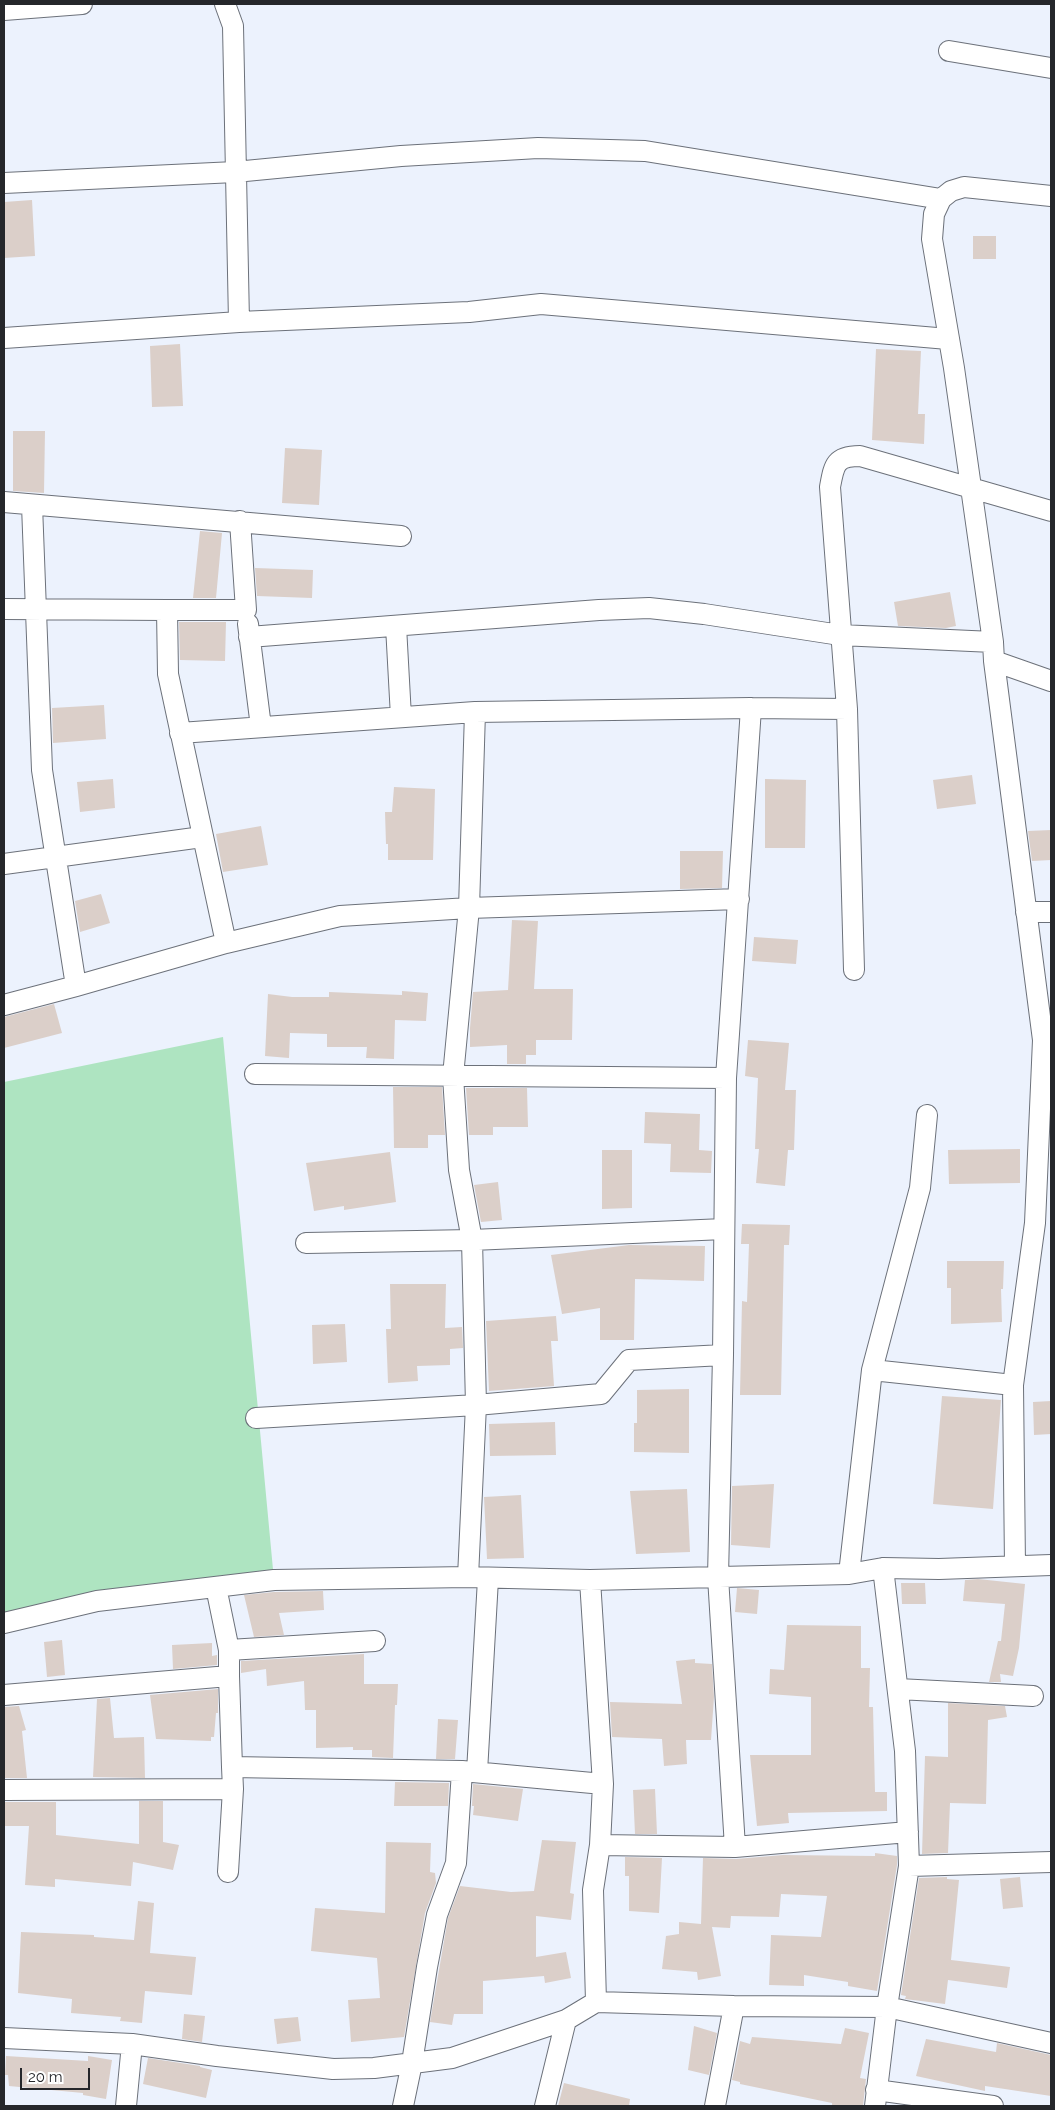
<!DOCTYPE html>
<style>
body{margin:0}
#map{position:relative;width:1055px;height:2110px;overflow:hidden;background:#ecf2fd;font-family:Raleway,sans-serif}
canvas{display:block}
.frame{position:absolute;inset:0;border:5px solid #25272b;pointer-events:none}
.scale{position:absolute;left:20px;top:2068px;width:70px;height:22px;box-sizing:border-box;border:2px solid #25272b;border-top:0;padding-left:6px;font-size:15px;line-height:18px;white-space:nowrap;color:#25272b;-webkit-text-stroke:4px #fff;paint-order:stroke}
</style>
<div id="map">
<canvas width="1055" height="2110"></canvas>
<div class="frame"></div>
<div class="scale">20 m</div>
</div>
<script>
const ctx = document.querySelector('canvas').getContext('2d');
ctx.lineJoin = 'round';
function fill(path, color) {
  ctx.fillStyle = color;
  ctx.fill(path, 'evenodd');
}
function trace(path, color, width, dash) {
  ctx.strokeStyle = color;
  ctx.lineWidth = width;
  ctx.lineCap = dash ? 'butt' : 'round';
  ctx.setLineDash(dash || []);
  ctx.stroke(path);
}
const green = new Path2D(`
 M223,1037L274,1580L4,1626V1082Z`);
const building = new Path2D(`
 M32,200L35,256L4,258V202Z
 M973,236H996V259H973Z
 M180,344L183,406L152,407L150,346Z
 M876,349L921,351L918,414H925L924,444L872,440Z
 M13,431H45L44,493L13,491Z
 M285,448L322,450L319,505L282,503Z
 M200,531L222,533L216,598H193Z
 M255,568L313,570L312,598L257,596Z
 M950,592L956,626L946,628L898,626L894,602Z
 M179,622H226L225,661L180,660Z
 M104,705L106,739L53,743L52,708Z
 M972,775L976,804L937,809L933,780Z
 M113,779L115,808L80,812L77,782Z
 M765,779L806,780L805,848H765Z
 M394,787L435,789L433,860H388V844H386L385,812H392Z
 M261,826L268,865L223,872L216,834Z
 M1051,830V860L1032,861L1028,831Z
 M680,851H723L722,888L680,889Z
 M101,894L110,923L80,932L75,901Z
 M512,920L538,921L534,989H573L572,1040H536V1055H526V1064H507V1045L470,1047V1028L473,992L508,990Z
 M754,937L798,940L796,964L752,961Z
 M402,991L428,993L426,1021L395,1020L394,1059L366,1058L367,1047H327V1034L290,1033L289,1058L265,1056L268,994L292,997H329V992L402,995Z
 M54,1004L62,1033L4,1048V1017Z
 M748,1040L789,1043L785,1090H796L794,1150H788L785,1186L756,1183L759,1149H755L758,1078L745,1076Z
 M393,1087H442L445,1135H428V1148H394Z
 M466,1088H527L528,1127H493V1135H469Z
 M645,1112L700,1114L699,1150L712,1151L711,1173L670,1172L671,1144L644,1143Z
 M1020,1149V1183L949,1184L948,1150Z
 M602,1150H632V1208L602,1209Z
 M390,1152L396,1202L344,1210V1206L314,1211L306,1163Z
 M498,1182L502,1220L481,1222L474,1185Z
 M742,1224L790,1225L789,1245H784L781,1395H740L742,1301L747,1302L749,1244H741Z
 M629,1245L705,1246L704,1281L635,1279L634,1340H600V1308L562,1314L551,1255Z
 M947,1261H1004L1003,1289H1001L1002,1322L951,1324V1288H947Z
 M390,1284H446L445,1328L462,1327L463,1348L450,1349V1365L417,1366L418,1381L388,1383L386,1329H391Z
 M556,1316L558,1341H551L554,1386L489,1391L486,1321Z
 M345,1324L347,1362L313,1364L312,1325Z
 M689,1389V1453L634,1452V1423H637V1390Z
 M942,1396L1001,1400L993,1509L933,1504Z
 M1051,1401V1434L1034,1435L1033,1402Z
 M555,1422L556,1455L490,1456L489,1424Z
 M774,1484L770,1548L731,1545L732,1486Z
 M687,1489L690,1552L636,1554L630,1491Z
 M521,1495L524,1558L487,1559L484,1497Z
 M978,1579L1025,1584L1019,1648L1013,1676L1000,1674L1001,1682H989L998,1641H1001L1005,1604L963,1601L965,1580Z
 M901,1583H925L926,1604H902Z
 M737,1588L759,1590L757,1614L735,1612Z
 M323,1591L324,1610L279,1613L284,1635L254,1637L244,1595L274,1592Z
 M787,1625L861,1626V1668H870L869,1707H873L875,1792H887V1811L788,1813L789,1823L757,1826L750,1755H811V1697L769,1694L770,1669L784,1670Z
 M62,1640L65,1675L47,1677L44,1642Z
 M212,1643V1656L217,1655V1665L173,1669L172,1645Z
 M364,1654V1684H398L397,1705H395L393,1758L372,1757V1750H353V1747L316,1748V1710H305L304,1681L267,1686L266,1669L241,1673V1661Z
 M695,1659V1663L712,1664L714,1697L711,1740H686L687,1764L664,1766L662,1739L612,1737L610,1702L682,1704L676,1661Z
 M218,1689V1713H216L214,1737H211V1741L156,1739L150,1695Z
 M110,1698L114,1738L144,1737L145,1778L93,1777L97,1699Z
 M948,1703L1005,1706L1007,1717L988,1720L986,1804L950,1803L948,1853L922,1854L925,1756L948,1757Z
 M19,1706L26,1730L22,1731L27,1778H4V1707Z
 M438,1719L458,1720L455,1759H436Z
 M395,1782L449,1783L448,1806H394Z
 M473,1784L523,1789L518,1821L473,1815L474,1806H472Z
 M655,1789L657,1834H635L633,1790Z
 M139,1801H163V1842L179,1845L173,1870L133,1862L131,1886L55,1879V1887L25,1885L29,1826H4V1802H56V1835L139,1844Z
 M542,1840L576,1842L570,1893L574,1894L571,1920L536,1916V1957L566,1952L571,1978L545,1983L544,1976L483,1981V2014H454L452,2025L430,2022L448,1918L460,1886L511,1892L534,1891Z
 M386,1842L431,1843L430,1872L435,1873L436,1883L425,1913L404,2037L351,2042L348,2000L380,1998L377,1958L311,1951L315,1908L385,1913Z
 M875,1853L897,1856V1865L877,1991L848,1986V1982L804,1975V1986L769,1985L771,1935L821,1937L827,1896L781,1894L779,1917L731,1916L730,1928L712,1927L721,1976L698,1980L697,1972L662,1969L666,1936L679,1934V1922L701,1924L703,1858L736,1859L783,1855L875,1856Z
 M625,1857L662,1858L659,1913L629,1911V1876H625Z
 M947,1877V1879L959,1880L951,1960L1010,1967L1007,1988L948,1980L945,2004L905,1999L906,1996L901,1995L919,1878Z
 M1020,1877L1023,1907L1003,1909L1000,1879Z
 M138,1901L154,1903L150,1953L196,1957L192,1995L145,1991L142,2023L120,2021L121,2017L71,2013L72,1999L18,1993L21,1932L94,1935V1937L134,1940Z
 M184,2014L205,2016L202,2042L182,2039Z
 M298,2017L301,2041L277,2044L274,2019Z
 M694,2026L717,2033L709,2075L688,2070Z
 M845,2028L869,2033L860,2078L866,2079L863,2106H832V2103L740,2084V2082L732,2080L740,2041L750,2044L752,2037L841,2044Z
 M926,2039L996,2052L997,2043L1051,2055V2096L985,2086V2091L916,2076Z
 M6,2056L88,2061V2056L112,2060L106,2099L83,2095V2093L9,2086L8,2075H5Z
 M148,2058L200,2066V2067L212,2070L206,2098L143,2084Z
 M564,2083L630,2099L629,2106H558Z`);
const street = new Path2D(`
 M225,4L233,26L239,322
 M4,10L82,4
 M949,51L1051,68
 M4,183L235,172L401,156L538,148L645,151L941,199
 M1051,196L964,187L951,191L941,199L934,214L932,239L954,368L993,642L994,661L1051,681
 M4,338L239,322L469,312L541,304L948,339
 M4,502L401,536
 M32,505L42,770L76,986
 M4,609L167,610L168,674L226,943
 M167,610H246L240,521
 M248,624L261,727
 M396,626L401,717
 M249,637L599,610L649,608L704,614L840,635L993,642
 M994,661L1043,1040L1035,1223L1013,1385L1015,1566
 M751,708L847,709
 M180,733L475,712
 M4,864L202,837
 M1026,912H1051
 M854,970L847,709L830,487C834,465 835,456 860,456L1051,511
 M4,1005L76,986L226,943L340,916L469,908L739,899
 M255,1074L726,1078
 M306,1243L472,1240L724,1229
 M723,1355L718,1577L735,1847
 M872,1370L1013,1385
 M256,1418L476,1405L601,1394L629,1360L723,1355L726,1078L751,708L475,712L469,908L453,1076L459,1170L472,1240L476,1405L468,1577
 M883,1568L905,1751L909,1866L1051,1862
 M849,1574L872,1370L920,1188L927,1115
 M590,1580L603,1784L600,1845L735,1847L908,1832
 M4,1623L97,1601L274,1580L468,1577L590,1580L849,1574L883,1568L939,1569L1051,1565
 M229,1650L375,1641
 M229,1676L232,1767
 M898,1689L1033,1696
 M4,1695L229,1676V1650L216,1587
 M477,1772L488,1579
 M4,1790L233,1789L232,1767L462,1771
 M228,1872L233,1789
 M596,2002L593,1890L600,1845
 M4,2038L132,2044L217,2056L333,2069L374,2068L452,2058L566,2020L596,2002L734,2006L887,2007L1051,2043
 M876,2090L993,2106
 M126,2106L132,2044
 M403,2106L412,2063L427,1967L437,1915L456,1863L462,1771L603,1784
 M545,2106L566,2020
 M715,2106L734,2006
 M875,2106L887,2007L909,1866`);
fill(green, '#aee4c1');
fill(building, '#dbcfc9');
trace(street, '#6c717a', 22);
trace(street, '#fff', 20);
</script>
